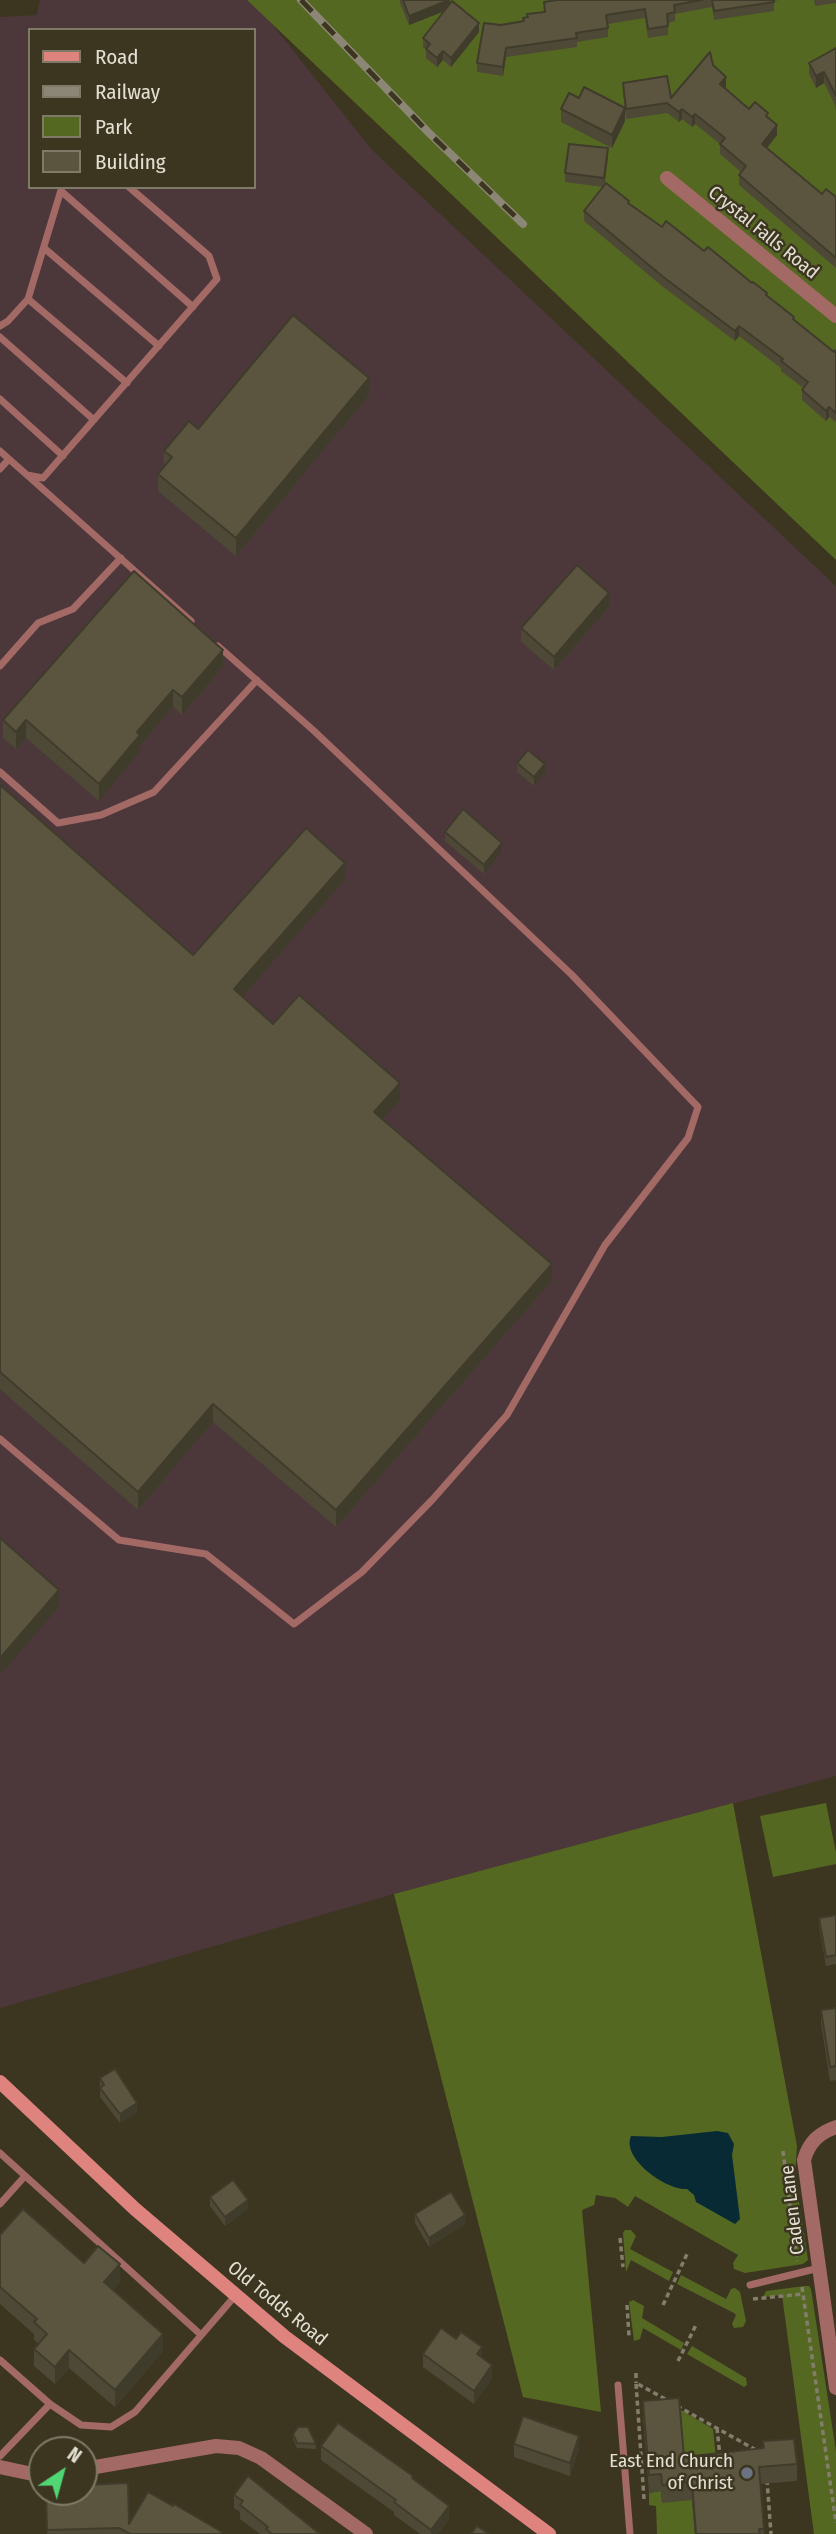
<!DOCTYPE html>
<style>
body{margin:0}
#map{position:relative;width:836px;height:2534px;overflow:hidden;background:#3c3621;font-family:"Fira Sans Condensed",sans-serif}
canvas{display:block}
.legend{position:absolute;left:28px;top:28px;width:228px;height:161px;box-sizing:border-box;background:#3c3621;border:2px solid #7f7a68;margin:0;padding:9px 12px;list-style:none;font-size:21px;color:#e3dfd3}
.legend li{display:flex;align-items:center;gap:14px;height:35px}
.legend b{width:35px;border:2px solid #7f7a68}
.north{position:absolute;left:28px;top:2436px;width:70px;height:70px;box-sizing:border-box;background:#3c3621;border:2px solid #7f7a68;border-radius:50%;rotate:36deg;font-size:19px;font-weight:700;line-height:28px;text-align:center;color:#e3dfd3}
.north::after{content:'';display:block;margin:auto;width:24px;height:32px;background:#50d674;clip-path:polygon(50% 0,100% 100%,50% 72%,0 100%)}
</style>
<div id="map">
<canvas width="836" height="2534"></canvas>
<ul class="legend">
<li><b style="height:9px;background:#de837e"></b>Road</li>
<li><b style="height:9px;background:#8b8676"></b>Railway</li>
<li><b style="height:19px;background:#556821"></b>Park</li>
<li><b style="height:19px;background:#5b553f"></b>Building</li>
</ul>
<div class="north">N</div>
</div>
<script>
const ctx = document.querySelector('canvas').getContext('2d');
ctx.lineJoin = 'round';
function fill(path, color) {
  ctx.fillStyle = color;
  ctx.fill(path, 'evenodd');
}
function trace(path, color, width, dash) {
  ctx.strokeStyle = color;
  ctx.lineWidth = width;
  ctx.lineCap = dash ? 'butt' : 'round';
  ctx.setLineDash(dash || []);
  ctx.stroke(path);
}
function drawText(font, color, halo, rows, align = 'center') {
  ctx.font = font + ' "Fira Sans Condensed",sans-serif';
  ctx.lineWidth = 5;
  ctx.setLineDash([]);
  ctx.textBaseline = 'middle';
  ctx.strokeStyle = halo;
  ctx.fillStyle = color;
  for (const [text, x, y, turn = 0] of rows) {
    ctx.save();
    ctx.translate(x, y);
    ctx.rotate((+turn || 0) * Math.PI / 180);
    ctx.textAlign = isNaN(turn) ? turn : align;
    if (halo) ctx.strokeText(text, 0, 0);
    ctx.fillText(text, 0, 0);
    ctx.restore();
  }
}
const industrial = new Path2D(`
 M40,0H253L372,150L836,586V1776L394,1894L0,2008V17L37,15ZM30,30H254V187H30Z`);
const green = new Path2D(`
 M247,0H836V560Z
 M733,1803L797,2146L795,2176L808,2260L803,2264L745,2273L734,2269L733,2263L738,2255L635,2196L628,2207L615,2198L596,2195L594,2205L582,2210L601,2412L523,2397L394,1894Z
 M826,1803L836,1853V1864L773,1877L760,1816Z
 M625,2230H631L636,2236L630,2249L673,2272L669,2281L631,2260L626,2272L623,2233Z
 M681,2275L726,2299L731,2289L735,2288L740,2292L746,2321L743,2327L734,2328L732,2324L736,2315L734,2313L677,2284Z
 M805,2286H809L811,2289L836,2451V2534H814L782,2295L763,2297L766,2291Z
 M633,2300L644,2306L642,2318L684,2343L681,2350L643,2328L640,2339L634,2341L629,2302Z
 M692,2346L746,2378L747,2385L744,2387L687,2354Z
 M681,2410L713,2429L716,2458L684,2475L679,2411Z
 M691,2490L695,2534H657L656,2506L649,2505V2493L661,2491L662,2501Z`);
const water = new Path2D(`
 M717,2131L728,2133L734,2144L732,2155L740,2219L735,2224L696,2202L694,2195L687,2189C668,2191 621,2159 631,2136L662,2137Z`);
const path = new Path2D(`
 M783,2151L797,2261
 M620,2238L623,2267
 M802,2287L836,2523
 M753,2299L803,2294
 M627,2305L629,2336
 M663,2305L688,2252
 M678,2361L697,2323
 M636,2373V2383
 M677,2406L756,2450
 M717,2428L720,2457
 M767,2480L771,2534
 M644,2499L636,2383L667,2400`);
const service = new Path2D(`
 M61,191L193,307
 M44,248L159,346
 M28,299L127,383
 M0,326L8,321L28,299L61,190
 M0,337L94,420
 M0,399L63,456
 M0,451L27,475L43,478L217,279L209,256L129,187
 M0,469L9,459
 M27,475L191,621
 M0,666L38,623L73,609L121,558
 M0,772L58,823L101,815L154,792L257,680
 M0,1439L119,1540L206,1554L294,1624L362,1572L433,1499L507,1415L605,1245L688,1138L698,1107L572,975L313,730L218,646
 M0,2153L200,2334
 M0,2204L25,2176
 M750,2285L819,2268
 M0,2360L50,2404
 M618,2385L630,2534
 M0,2456L50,2404L81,2425L111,2427L135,2412L235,2296`);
const minor = new Path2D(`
 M667,178L836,316
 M836,2127C819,2133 809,2142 804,2160L836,2388
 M0,2467L42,2476
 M84,2469L216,2446L239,2448L261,2458L366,2534`);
const secondary = new Path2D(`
 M0,2082L135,2209L285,2337L549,2534`);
const rail = new Path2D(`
 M301,0L429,133L523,224`);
const wall = new Path2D(`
 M400,0H450V3L479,32L451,67L443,60L437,67L426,58V49L423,47V38L444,11L409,25L400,3Z
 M558,0H779L774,1V11L714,20L712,7L675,14V21L668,23V35L648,38L645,18L608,24V37L577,42V47L506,57L503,76L477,72V63L501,25L523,21V18H527V14L544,12V2Z
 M814,0H836V3L815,6Z
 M836,48V111L835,105L824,83L816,88L809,74V63Z
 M713,65L726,87L725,88L749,109L768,118L777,135L767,148L822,194L836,197V268L739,185V175L741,172L720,154V144L695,124L692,127L682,119L679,122L667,113L626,119L625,112V121L612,148L561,122V109L579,98L625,107L623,93V83L671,98Z
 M608,157L604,185L662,227L704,251L767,296L794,320L834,352L836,350V422L829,417L826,421L802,400V390L803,388L781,371V368L739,336L735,341L662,286L584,221V211L603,187L565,182V173Z
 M369,395L236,556L158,491V474L164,466V451Z
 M609,607L554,670L521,642V628Z
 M223,667L182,715L173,707L140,746V752L99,801L26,738L16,749L3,738V720Z
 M517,763L545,773L534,786L517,772Z
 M0,785L193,955L345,880L242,996L273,1024L400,1100L382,1119L552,1281L336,1527L213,1422L138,1510L0,1389Z
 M445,832L502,852L484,874L445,841Z
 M836,1915V1964L826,1966L819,1927V1918Z
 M836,2008V2080L830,2081L821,2024V2010Z
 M100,2078L137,2113L120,2123L100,2097Z
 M210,2197L248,2209L225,2226L210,2206Z
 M415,2214L465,2224L429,2247L415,2223Z
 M0,2235L84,2263L120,2282L113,2290L163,2351L115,2407L69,2368L55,2384L34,2366V2349L38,2343L34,2340V2334L0,2304Z
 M423,2354L482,2358L492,2379L474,2404L423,2367Z
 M643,2401L684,2457L763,2448V2441L797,2464V2481L760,2484L764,2534H695L692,2500L662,2503L661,2491L649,2493L643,2418Z
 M293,2434L316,2444V2449L297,2448L293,2439Z
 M514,2444L579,2449L570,2476L514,2457Z
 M321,2446L413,2479L449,2519L438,2534H420L394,2515V2512L321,2460Z
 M46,2495L129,2524L222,2534H47Z
 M234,2495L320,2534H260L240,2519V2512L234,2508Z`);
const shadedWall = new Path2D(`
 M450,0V9L409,25V16Z
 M479,23V32L451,67V58Z
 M506,48V57L503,76V67Z
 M443,51V60L437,67V58Z
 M824,72V83L816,88V76Z
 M726,77V87L720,94V84Z
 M625,108V121L612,148V135Z
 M682,109V119L679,122V112Z
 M695,114V124L692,127V117Z
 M777,125V135L762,154V144Z
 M608,148V157L604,187V178Z
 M739,326V336L735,341V331Z
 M369,378V395L236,556V538Z
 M829,407V417L826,421V411Z
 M609,593V607L554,670V657Z
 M223,650V667L182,715V697Z
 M173,690V707L140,746V752L99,801V784L137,732Z
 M26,720V738L16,749V732Z
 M545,764V773L534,786V777Z
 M502,843V852L484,874V865Z
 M345,863V880L234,1006V989Z
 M400,1083V1100L374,1129V1112Z
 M552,1264V1281L336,1527V1510Z
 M213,1404V1422L138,1510V1492Z
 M59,1590V1607L0,1675V1658Z
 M137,2103V2113L120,2123V2114Z
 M248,2200V2209L225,2226V2217Z
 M465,2215V2224L429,2247V2238Z
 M120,2264V2282L104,2299V2282Z
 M163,2334V2351L115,2407V2390Z
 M482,2347V2361L477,2354Z
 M69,2350V2368L55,2384V2367Z
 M492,2365V2379L474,2404V2391Z
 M579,2436V2449L570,2476V2463Z
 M449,2506V2519L438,2534H431V2530Z`);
const building = new Path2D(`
 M403,0H449L409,16Z
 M557,0H702L674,5L675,12L667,14L668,26L648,29L645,9L606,15L608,28L576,33L577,38L506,48L503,67L477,63L484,23L501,25L524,21L523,18L528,17L527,14L545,12L544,2Z
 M712,0H774V2L714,11Z
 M452,1L479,23L451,58L443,51L437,58L426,49L430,44L423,38Z
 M836,48V96L824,72L816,76L809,63Z
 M710,52L713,65L726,77L720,84L749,109L755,102L768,113L766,116L777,125L762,144L822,194L826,189L836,197V258L739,175L746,166L720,144L725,138L695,114L692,117L682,109L679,112L667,103L626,109L623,83L667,76L671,98Z
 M584,87L625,108L612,135L561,109L569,93L579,98Z
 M569,144L608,148L604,178L565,173Z
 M606,183L629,201L628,203L662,227L666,221L704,251L708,247L752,283L753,282L767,293L766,295L794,317L793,319L834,352L836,350V413L829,407L826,411L802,390L808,382L781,361L783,359L739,326L735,331L662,276L584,211Z
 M293,315L369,378L236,538L158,474L172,457L164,451L189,421L198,429Z
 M577,565L609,593L554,657L521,628Z
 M134,571L223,650L182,697L173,690L137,732L140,735L99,784L26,720L16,732L3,720Z
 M528,750L545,764L534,777L517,763Z
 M0,785L193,955L306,828L345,863L234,989L273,1024L299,995L400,1083L374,1112L552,1264L336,1510L213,1404L138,1492L0,1372Z
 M463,809L502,843L484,865L445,832Z
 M0,1538L59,1590L0,1658Z
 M836,1915V1955L826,1957L819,1918Z
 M836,2008V2066L830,2067L821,2010Z
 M115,2069L137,2103L120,2114L100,2088L104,2085L100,2078Z
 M233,2180L248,2200L225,2217L210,2197Z
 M451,2192L465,2215L429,2238L415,2214Z
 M23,2209L84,2263L98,2246L120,2264L104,2282L163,2334L115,2390L69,2350L55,2367L34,2349L47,2334L34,2322L37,2319L0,2287V2235Z
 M441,2328L456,2339L461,2332L482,2347L477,2354L492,2365L474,2391L423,2354Z
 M679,2398L684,2457L764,2448L763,2441L794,2439L797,2464L759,2467L764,2529H759L760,2534H696L692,2482L662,2485L661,2474L649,2475L643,2401Z
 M523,2416L579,2436L570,2463L514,2444Z
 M338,2423L413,2476L412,2478L449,2506L431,2530L394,2502L396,2500L321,2446Z
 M298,2427H308L316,2444L297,2443L293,2434Z
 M248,2476L320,2534H272L266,2529L268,2527L240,2505L243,2501L234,2495Z
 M128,2483L129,2524L148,2492L173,2506L174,2504L222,2532L220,2534H130L119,2528L47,2530L46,2495L68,2494V2492H84V2489H86V2485Z
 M477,2526L489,2534H471Z`);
const markers = [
 [747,2473,7,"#6b7280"]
];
const streetNames = [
 ["Crystal Falls Road",763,233,39],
 ["Caden Lane",793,2210,-97],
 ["Old Todds Road",277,2304,39]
];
const poiNames = [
 ["East End Church",733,2462],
 ["of Christ",733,2484]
];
fill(industrial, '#4c373b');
fill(green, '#556821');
fill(water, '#082a34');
trace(path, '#837d6c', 3.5, [5, 3.5]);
trace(service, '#a26965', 7);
trace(minor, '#a26965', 14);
trace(secondary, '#de837e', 14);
trace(rail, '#8b8676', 8);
trace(rail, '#3c3621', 5, [16]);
fill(wall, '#4e4936');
fill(shadedWall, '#403c2c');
fill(building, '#5b553f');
trace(building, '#403c2c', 2);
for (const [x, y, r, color] of markers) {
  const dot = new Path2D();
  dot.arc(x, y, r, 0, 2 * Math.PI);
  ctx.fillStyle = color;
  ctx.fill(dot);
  trace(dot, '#3c3621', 2.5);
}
drawText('19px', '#e3dfd3', '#3c3621', streetNames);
drawText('19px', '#e3dfd3', '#3c3621', poiNames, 'right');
</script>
